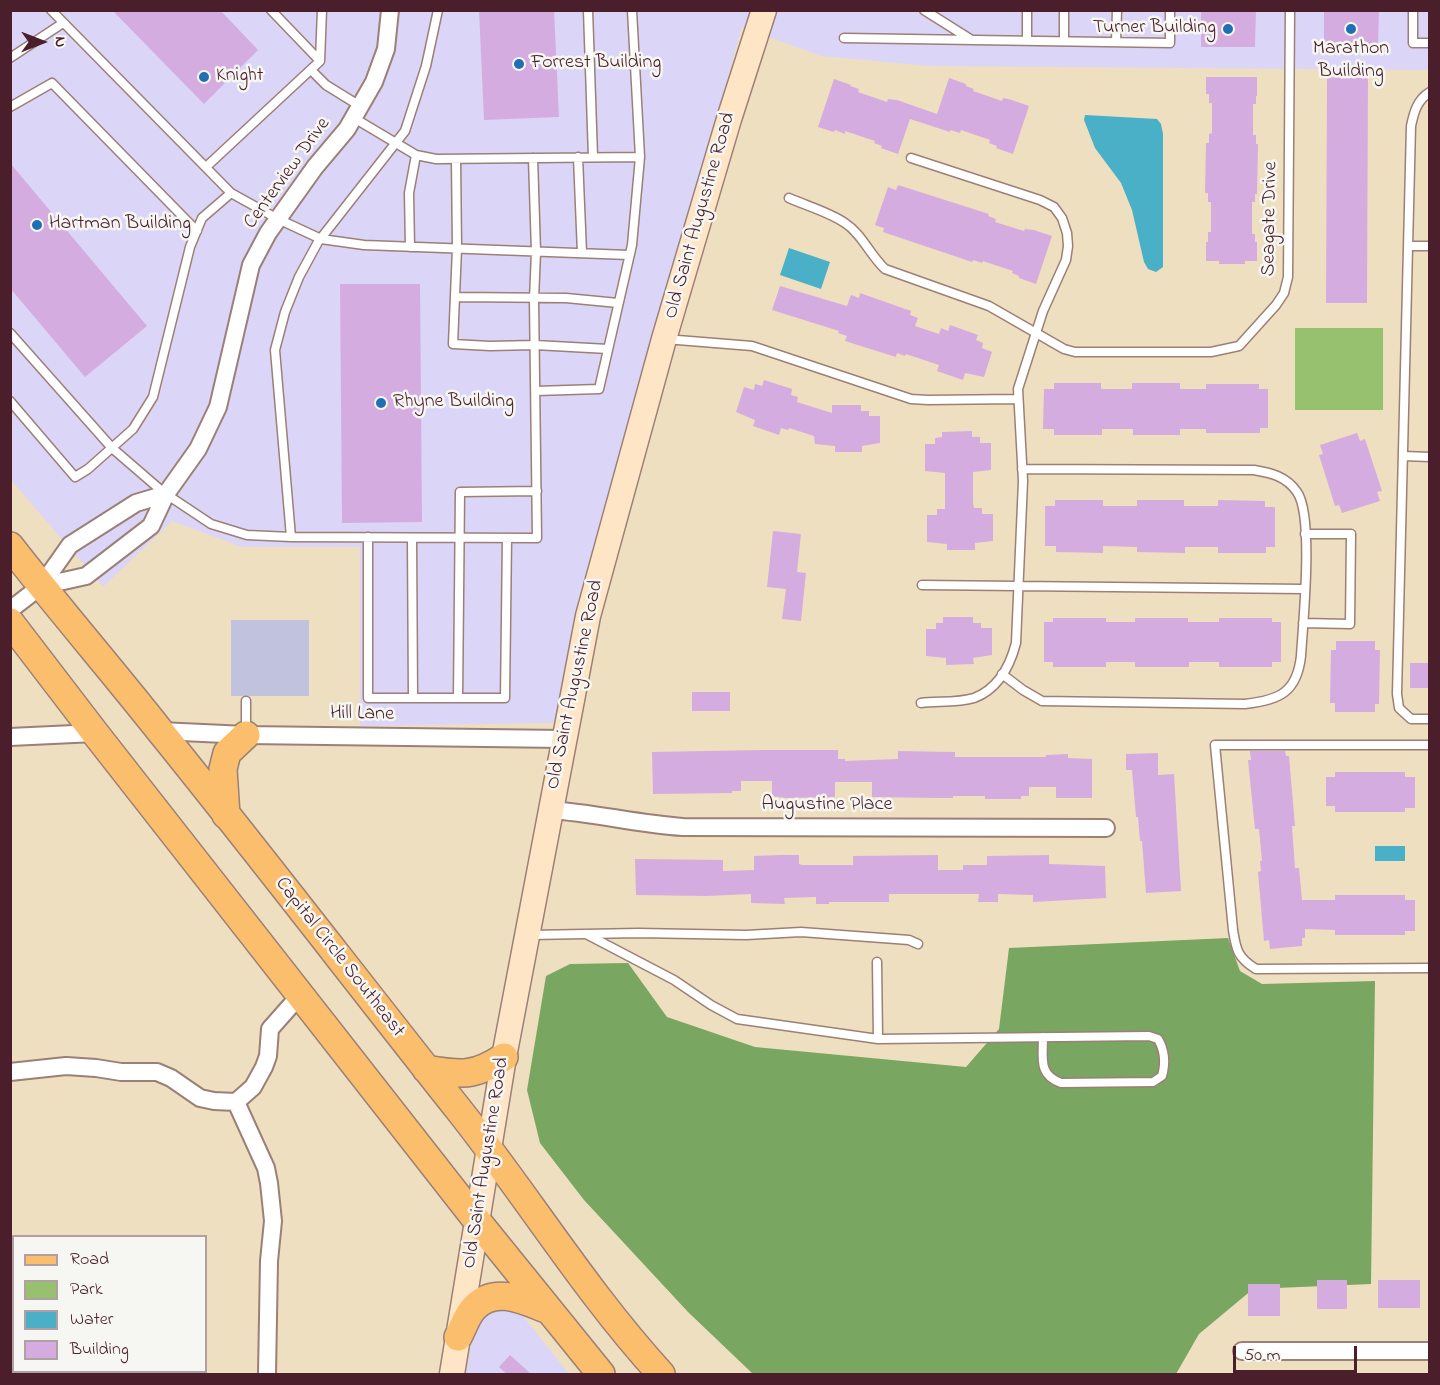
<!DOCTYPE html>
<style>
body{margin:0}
#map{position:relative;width:1440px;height:1385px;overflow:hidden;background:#eedfc0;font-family:"Indie Flower",sans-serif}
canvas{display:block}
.frame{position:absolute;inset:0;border:12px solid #4a1f2b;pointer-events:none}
.legend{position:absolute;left:12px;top:1235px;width:195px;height:138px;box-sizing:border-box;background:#f6f6f2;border:2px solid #b1a0a2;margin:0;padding:8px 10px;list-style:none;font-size:18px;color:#4a1f2b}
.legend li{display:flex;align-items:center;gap:12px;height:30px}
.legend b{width:30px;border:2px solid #b1a0a2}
.north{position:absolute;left:12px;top:12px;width:60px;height:60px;-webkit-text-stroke:4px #f6f6f2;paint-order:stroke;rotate:90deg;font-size:16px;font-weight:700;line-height:24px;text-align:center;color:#4a1f2b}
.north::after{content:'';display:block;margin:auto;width:21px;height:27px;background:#4a1f2b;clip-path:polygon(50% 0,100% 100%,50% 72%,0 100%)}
.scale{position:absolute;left:1233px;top:1346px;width:124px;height:27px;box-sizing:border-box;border:3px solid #4a1f2b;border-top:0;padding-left:8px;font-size:18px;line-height:21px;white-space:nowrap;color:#4a1f2b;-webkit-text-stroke:4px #f6f6f2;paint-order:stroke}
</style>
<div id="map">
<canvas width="1440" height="1385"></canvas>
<div class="frame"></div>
<ul class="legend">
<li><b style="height:8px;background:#fabe6d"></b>Road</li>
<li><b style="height:16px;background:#97c16e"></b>Park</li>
<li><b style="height:16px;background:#49b0c8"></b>Water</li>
<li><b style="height:16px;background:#d5acdf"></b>Building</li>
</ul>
<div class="north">N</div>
<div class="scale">50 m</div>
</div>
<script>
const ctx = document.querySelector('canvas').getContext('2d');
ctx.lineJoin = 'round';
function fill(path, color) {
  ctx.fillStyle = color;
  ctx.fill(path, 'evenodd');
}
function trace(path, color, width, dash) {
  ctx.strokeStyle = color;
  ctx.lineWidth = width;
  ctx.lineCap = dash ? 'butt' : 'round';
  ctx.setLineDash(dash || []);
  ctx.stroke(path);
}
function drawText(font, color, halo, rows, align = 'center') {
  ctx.font = font + ' "Indie Flower",sans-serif';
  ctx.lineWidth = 5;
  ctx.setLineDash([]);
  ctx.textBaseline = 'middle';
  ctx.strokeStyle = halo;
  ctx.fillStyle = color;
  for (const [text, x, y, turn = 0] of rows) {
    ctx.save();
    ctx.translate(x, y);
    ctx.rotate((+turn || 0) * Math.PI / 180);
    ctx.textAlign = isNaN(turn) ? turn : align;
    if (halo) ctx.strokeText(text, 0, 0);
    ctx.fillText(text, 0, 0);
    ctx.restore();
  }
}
const built = new Path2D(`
 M1429,10L1430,70L929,66L821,56L742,27L579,597L555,723L360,726V547H242L172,521L103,587L11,480L10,11Z
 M505,1304L520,1312L569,1374H466L474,1330L483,1309Z`);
const industrial = new Path2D(`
 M231,620H309V696H231Z`);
const green = new Path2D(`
 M1295,328H1383V410H1295Z`);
const forest = new Path2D(`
 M1228,938L1240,971L1262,984L1375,981L1371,1284L1253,1289L1199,1334L1176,1374H753L688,1312L584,1200L540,1143L527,1090L546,976L570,964L628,963L667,1017L755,1047L966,1067L999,1029L1009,948Z`);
const water = new Path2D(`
 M1085,115L1157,119L1161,124L1163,134V267L1156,272L1148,269L1144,262L1132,210L1121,183L1095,148L1084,120Z
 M789,248L830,262L821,289L780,275Z
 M1375,846H1405V861H1375Z`);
const building = new Path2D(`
 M112,10H220L258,50L204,104Z
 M479,10H554L559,117L484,120Z
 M1201,10H1256L1255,47H1201Z
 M1324,10H1379L1378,48L1324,47Z
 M1206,77H1257V96H1256V104H1253V135H1256V144H1258L1257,194H1255V202H1252V234H1255V242H1257V261H1245V264H1219V261H1206V242H1208V232H1211V202H1208V193H1205L1206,143H1209V134L1212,133V103H1209V94H1206Z
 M1327,77L1368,78L1367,303H1326Z
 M949,78L966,84V86L974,89L973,91L1002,101L1003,98L1012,100L1029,106L1013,154L996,148L997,146L989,143L990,140L961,130L960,133L950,130V132L910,119L898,154L881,148L882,146L874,143L875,141L845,131V134L835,130L834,132L818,127L834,79L851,85L850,86L859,89L858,92L887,102L888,99L897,100L937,114Z
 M10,163L147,326L85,377L10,288Z
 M898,185L989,214L988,216L996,219L995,222L1024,231L1025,229L1034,230L1052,236L1036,284L1019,278V276L1012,273L1013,271L983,261L982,263L973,260L972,262L883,232L884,228L875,225L888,187L896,190Z
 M340,284H420L422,522L342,523Z
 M780,286L847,306L851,295L859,298L860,293L911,311L910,315L918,318L915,326L939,334L941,328L948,331L950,325L978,335L976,340L983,343L982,348L992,352L984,377L965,373L963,380L937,371L939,365L906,354L905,356L897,353L896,357L845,341L847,336L838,333L839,331L772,310Z
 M764,380L792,389L791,395L798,397L797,402L832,413V405H861V411H869V416H880V443L862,446V452H835V446L815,444L814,436L789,428L788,430L781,428L779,435L753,426L755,420L736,412L744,387L754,390L755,384L762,386Z
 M1054,383H1101V389H1132V383H1180V389H1206V384H1259V389H1268V428H1260V433H1206V429H1180V435H1133V429H1102V435H1054V429H1043L1044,389H1054Z
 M972,431V437H980V443H991V470L973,472V502L974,508H982V514H993V541L975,543V550H947V544L927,542V515H937V509H945V473L925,471V444H935V438L942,437V432Z
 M1357,433L1360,441L1365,439L1382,491L1377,492L1380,501L1342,513L1339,505L1335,506L1319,455L1323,454L1320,445Z
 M1055,500H1103V506H1137V500H1184V506H1218V500L1265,501V507H1275V547H1266V553H1218V547H1185V553L1137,552V547L1103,546V553L1056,552V546H1045V506H1055Z
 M773,531L801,534L797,572L806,573L801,621L782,619L786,589L767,587Z
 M943,617H973V623H981V628H992V655L973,658L974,664L946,665V658L926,656V629H936V623H943Z
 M1053,618H1106V622H1135V618H1188V622H1219V618H1272V622H1281V662H1272V667H1219V662H1189V667H1135V662H1106V667H1053V662H1044V622H1053Z
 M1336,641H1375V650H1380L1379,704H1375V712H1335V703H1330L1331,650H1336Z
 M1410,663H1430V688H1410Z
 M692,692H730V711H692Z
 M762,750H838V759H845V761L898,759V751L955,752V757H1046V755L1068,754V758L1092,759V798H1056V787H1029V796H1021V799H985V796H953V798H937L872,797V782H835V797L785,798L772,796V781H741V791H732V793L653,794L652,752Z
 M1250,751H1285L1286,756H1289L1295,826H1292L1295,868H1299L1302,900H1335V895H1405V900H1415V931H1405V935H1335V930L1305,929V938H1302V946L1270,949L1269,940L1264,941L1258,872L1261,871L1260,861H1262L1259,829H1255L1248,760H1251Z
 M1158,753V775L1174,774L1181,891L1146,893L1142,841H1140L1138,817H1136L1132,770H1126V754Z
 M1335,772H1405V777H1415V808H1405V812H1335V806H1326V777H1335Z
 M780,855H799V864L802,865H853V856L938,855V870H963V865H987V856L1049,855V864L1105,866L1106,898L1033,902V895L998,894V902H978L979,894H889V902H829V904H816V897L784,898L785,904L751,903V894L706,896L636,895L635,859L723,860V871L754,870V856Z
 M1317,1280H1347V1309H1317Z
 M1378,1280H1420V1308H1378Z
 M1248,1284H1280V1316H1248Z
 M510,1355L531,1374H507L499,1367Z`);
const lane = new Path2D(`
 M51,10L231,193L278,219L321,239L364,245L629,255
 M271,10L320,61
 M588,10L593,157
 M924,10L970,39
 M1413,10V43H1430
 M844,38L1170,43V10
 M1027,40V10
 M1064,41V10
 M1116,42L1117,10
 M10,58L63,23
 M311,70L326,85L360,106
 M1430,92C1417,100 1414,112 1411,126L1397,694L1399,708L1411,719H1430
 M10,107L52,83L197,231
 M354,118L416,155L436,159L640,157
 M578,157L582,253
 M911,158L1040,200L1054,207L1062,218L1067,233L1068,246L1066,260L1043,311L1018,389L1023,481L1016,643C1010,666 998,689 974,698C958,703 937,701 921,703
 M456,159L457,248L453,344L490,346L535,345L608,349
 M206,167L320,61L322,10
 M789,198C807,206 829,212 845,223C862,234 870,255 885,269L989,306L1064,349L1075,352H1211L1239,346L1276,305L1284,293L1288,277L1290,10
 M1408,246H1430
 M410,247L409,193L416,155
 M455,297L566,298L618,303
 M10,333L112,448L163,492L211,524L247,535L291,537L537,538L534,299L536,252L533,158
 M665,339L752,346L911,399L928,400L1018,399
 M536,391L599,389L632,245L640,157L632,10
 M10,401L75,477L88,469L133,429L153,397L190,247L202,218L231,193
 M1403,456L1430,457
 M291,537L275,350L285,312L299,277L318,242L405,131L426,66L438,10
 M368,537V698H505L507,538
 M412,538L413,698
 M922,585L1304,589
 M1303,623L1350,624L1351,534H1305
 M1002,674L1023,690L1042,701L1245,704C1280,700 1297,692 1301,656C1303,622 1314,516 1297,492C1286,476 1271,473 1254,470L1022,469
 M458,698L460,492L537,491
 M246,701V733
 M1430,745H1215L1233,930C1236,950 1238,958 1256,969L1430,968
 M586,934L674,980L711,1005L737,1019L878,1039L1149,1036L1158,1039C1165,1051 1166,1062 1162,1076L1153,1082L1061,1083C1038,1075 1043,1058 1043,1037
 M530,935L639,933L746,935L801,932L909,940L918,944
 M877,962L878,1039`);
const street = new Path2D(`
 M41,586L86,576L151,526L166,494L198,449L218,407L251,265L268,233L315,167L347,129L374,82L386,49L390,10
 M10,610L41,586L70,545L136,503L166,494
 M160,731L246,735L564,739
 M10,737L95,733
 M550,810C595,813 638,824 683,827L1106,828
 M10,1072L66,1066L96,1068L121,1072H157L171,1078L200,1098L214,1101L236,1102
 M236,1102L266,1168L269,1183L273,1221L269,1261L267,1374
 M236,1102L253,1087L264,1067L268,1056L270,1029L301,994
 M1242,1351H1430`);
const secondary = new Path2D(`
 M452,1374L504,1057L588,616L664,339L729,119L764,10`);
const primary = new Path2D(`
 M10,546C59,609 111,669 160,731C261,856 359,984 459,1110C528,1197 586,1292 661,1374
 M10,622L95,733L478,1222L601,1374
 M226,815L223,769L227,753L246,735
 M426,1069C461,1075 474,1077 504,1057
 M458,1337C463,1328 467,1315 474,1308C495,1285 525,1301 548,1310`);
const markers = [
 [1228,29,6,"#1f6fb2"],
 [1351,29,6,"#1f6fb2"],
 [519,64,6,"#1f6fb2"],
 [204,77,6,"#1f6fb2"],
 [37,225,6,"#1f6fb2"],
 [381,403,6,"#1f6fb2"]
];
const poiNames = [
 ["Turner Building",1216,29,"right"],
 ["Marathon",1351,50,"center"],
 ["Building",1351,73,"center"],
 ["Forrest Building",531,64],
 ["Knight",216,77],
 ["Hartman Building",49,225],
 ["Rhyne Building",393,403]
];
const streetNames = [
 ["Centerview Drive",288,174,-54],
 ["Old Saint Augustine Road",701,216,-74],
 ["Seagate Drive",1271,219,-89],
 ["Old Saint Augustine Road",576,685,-78],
 ["Hill Lane",362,715,1],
 ["Augustine Place",827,806],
 ["Capital Circle Southeast",339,958,52],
 ["Old Saint Augustine Road",487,1163,-81]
];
fill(built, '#dbd6f7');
fill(industrial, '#c1c2dd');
fill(green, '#97c16e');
fill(forest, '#79a761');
fill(water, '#49b0c8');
fill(building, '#d5acdf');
trace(lane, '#9c7f76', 11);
trace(street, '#9c7f76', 20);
trace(secondary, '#9c7f76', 27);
trace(primary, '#9c7f76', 30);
trace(lane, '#fff', 8);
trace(street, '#fff', 16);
trace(secondary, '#fde5c5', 24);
trace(primary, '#fabe6d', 27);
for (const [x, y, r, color] of markers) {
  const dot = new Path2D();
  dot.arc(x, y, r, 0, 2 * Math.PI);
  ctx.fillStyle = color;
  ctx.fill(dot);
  trace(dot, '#f6f6f2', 2);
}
drawText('20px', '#4a1f2b', '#f6f6f2', poiNames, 'left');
drawText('20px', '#4a1f2b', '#f6f6f2', streetNames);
</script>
